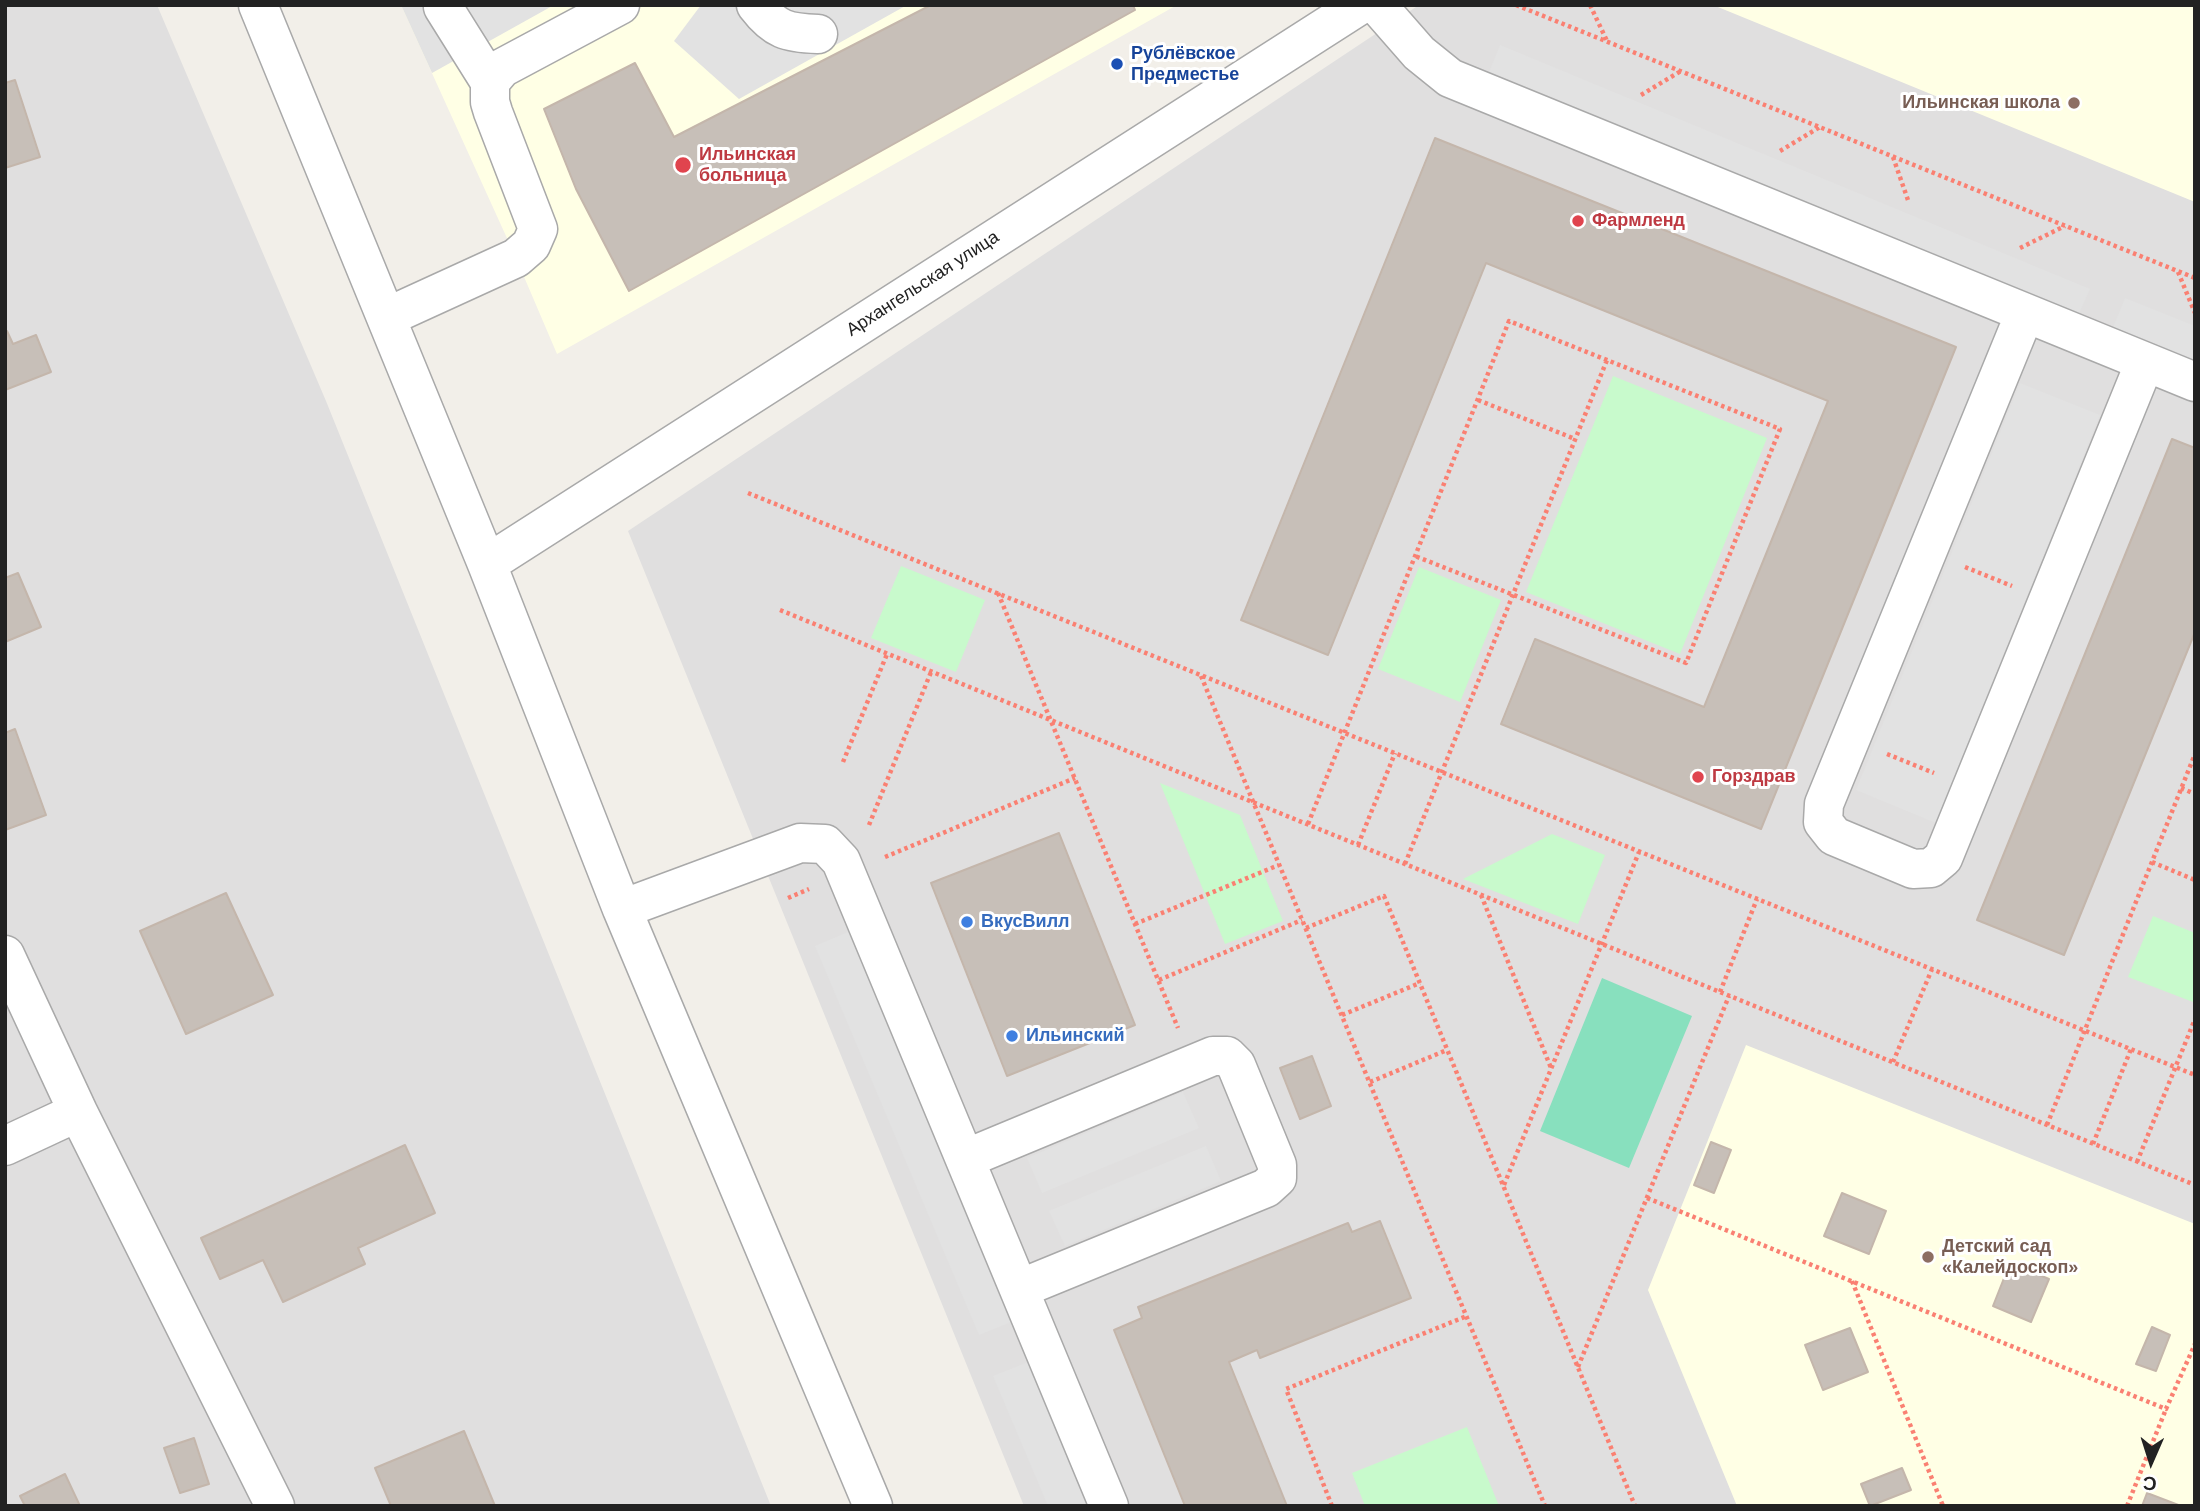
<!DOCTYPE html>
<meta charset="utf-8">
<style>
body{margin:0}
#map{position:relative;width:2200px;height:1511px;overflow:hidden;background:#f2efe9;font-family:Helvetica,sans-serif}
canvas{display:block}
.frame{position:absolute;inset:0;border:7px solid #222;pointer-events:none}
.north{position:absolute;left:2116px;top:1427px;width:70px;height:70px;-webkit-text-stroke:5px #fff;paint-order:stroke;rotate:183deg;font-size:19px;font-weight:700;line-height:28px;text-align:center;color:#222}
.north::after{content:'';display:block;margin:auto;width:24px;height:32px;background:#222;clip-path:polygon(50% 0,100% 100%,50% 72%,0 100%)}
</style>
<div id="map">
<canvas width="2200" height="1511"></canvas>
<div class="frame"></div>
<div class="north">С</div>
</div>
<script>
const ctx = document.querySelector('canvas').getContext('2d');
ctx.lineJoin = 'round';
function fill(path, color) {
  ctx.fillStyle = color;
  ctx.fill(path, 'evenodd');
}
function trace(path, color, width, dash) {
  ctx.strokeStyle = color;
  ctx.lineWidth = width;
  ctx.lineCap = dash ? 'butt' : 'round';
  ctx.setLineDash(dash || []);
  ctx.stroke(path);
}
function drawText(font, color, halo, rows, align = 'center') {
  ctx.font = font + ' Helvetica,sans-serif';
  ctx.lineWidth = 6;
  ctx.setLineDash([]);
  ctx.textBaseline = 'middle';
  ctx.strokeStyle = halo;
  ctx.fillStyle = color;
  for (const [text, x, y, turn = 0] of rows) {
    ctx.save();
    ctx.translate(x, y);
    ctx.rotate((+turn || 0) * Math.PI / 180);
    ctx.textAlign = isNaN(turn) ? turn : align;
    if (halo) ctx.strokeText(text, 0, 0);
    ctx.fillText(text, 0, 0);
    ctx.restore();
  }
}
const residential = new Path2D(`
 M5,5H157L326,401L771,1506H5Z
 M1419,5H2195V1506H1024L628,531Z`);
const education = new Path2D(`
 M401,5H1177L557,354L516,258Z
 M1713,5H2195V202Z
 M1746,1045L2195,1224V1506H1737L1648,1290Z`);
const park = new Path2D(`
 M1613,376L1767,438L1680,654L1526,592Z
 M901,566L985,600L956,672L871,638Z
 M1419,567L1501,600L1460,702L1378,669Z
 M1160,783L1240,815L1283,921L1225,944Z
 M1552,834L1605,855L1578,924L1463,879Z
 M2153,916L2195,933V998L2193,1002L2128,977Z
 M1467,1427L1499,1506H1365L1352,1473Z`);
const pitch = new Path2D(`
 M1602,978L1692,1016L1629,1168L1540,1131Z`);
const parking = new Path2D(`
 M401,5H554L432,73Z
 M701,5H907L739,99L674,41Z
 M1500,45L2090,289L2076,320L1487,77Z
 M2125,298L2195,326V363L2112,330Z
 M2020,383L2100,415L1936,823L1856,790Z
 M853,930L1016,1320L979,1335L815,946Z
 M1183,1092L1199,1128L1042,1193L1027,1158Z
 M1206,1146L1221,1181L1065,1246L1049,1211Z
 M1031,1361L1092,1506H1048L993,1376Z`);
const building = new Path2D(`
 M931,5H1133L1135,10L629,291L576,189L544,109L635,63L674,137Z
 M15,80L40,157L5,168V83Z
 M1435,138L1956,347L1761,829L1501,724L1535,639L1704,707L1828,401L1486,263L1328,655L1241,620Z
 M5,331H7L13,344L36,335L51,372L5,390Z
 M2172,439L2195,448V632L2064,955L1977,920Z
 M18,573L41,627L5,642V578Z
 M15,729L46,815L5,830V733Z
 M1059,833L1135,1025L1007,1076L931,883Z
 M226,893L273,995L186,1034L140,931Z
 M1312,1056L1331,1106L1300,1119L1280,1068Z
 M1711,1142L1731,1150L1714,1193L1694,1185Z
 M405,1145L435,1213L358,1248L365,1264L283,1302L263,1260L220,1279L201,1238Z
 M1842,1193L1886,1211L1869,1254L1824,1236Z
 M1380,1221L1411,1298L1260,1358L1257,1350L1229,1362L1287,1506H1185L1114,1330L1142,1318L1138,1307L1348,1223L1352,1232Z
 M2010,1263L2049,1279L2031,1322L1993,1306Z
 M2152,1327L2170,1335L2156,1371L2136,1364Z
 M1850,1328L1868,1372L1823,1390L1805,1345Z
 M464,1431L495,1506H391L375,1468Z
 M194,1438L209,1484L180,1493L164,1448Z
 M1902,1468L1911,1490L1870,1506L1861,1484Z
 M65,1474L80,1506H25L20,1496Z
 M2147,1493L2181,1506H2142Z`);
const path = new Path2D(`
 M1516,5L2195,278
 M1590,5L1607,41
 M1641,95L1681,71
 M1780,151L1820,127
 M1893,157L1909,203
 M2020,248L2065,226
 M2178,272L2195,313
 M1478,400L1575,439
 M748,493L2195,1075
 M1965,567L2012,586
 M998,593L1178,1028
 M780,610L2195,1185
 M1201,676L1545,1506
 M1887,754L1934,773
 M843,762L887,654
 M2181,788L2195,794
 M1308,824L1509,321L1780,429L1686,663L1415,556
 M869,825L931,672
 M1358,845L1395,753
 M885,857L1075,778
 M2152,862L2195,880
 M1405,864L1607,360
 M1481,895L1551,1068
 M788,898L809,889
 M1135,924L1279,865
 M1306,928L1384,896L1635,1506
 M1159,980L1302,920
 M1720,992L1757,899
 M1342,1015L1420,983
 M1893,1062L1932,969
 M1370,1082L1447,1050
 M2047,1125L2195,754
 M2093,1144L2131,1049
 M2137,1162L2195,1019
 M1504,1185L1639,852
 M1647,1198L2166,1409L2195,1344
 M1852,1281L1943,1506
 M1578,1367L1729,996
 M1332,1506L1286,1389L1467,1316
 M2127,1506L2166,1409`);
const minor = new Path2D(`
 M258,5L487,564L622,909L873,1506
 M446,5L443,7L490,82
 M756,5C775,30 787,33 818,34
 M1377,5L1419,53L1450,78L2195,382
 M2025,313L1824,804L1823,822L1834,836L1913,869L1931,868L1943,858L2145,362
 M387,317L516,258L531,245L538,229L493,112L490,102V82L502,68L620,5
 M487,564L1360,5
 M622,909L800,843L825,844L841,861L1109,1506
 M5,955L78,1112L275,1506
 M5,1146L78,1112
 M965,1159L1213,1056H1227L1236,1065L1277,1165V1178L1266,1188L1019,1289`);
const markers = [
 [1117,64,7,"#1a4fb4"],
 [2074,103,7,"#8d6e63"],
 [683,165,9,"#e0444e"],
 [1578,221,7,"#e0444e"],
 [1698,777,7,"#e0444e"],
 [967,922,7,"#3f7fe0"],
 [1012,1036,7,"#3f7fe0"],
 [1928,1257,7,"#8d6e63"]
];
const transitNames = [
 ["Рублёвское",1131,54],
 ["Предместье",1131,75]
];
const educationNames = [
 ["Ильинская школа",2060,103],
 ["Детский сад",1942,1247,"left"],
 ["«Калейдоскоп»",1942,1268,"left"]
];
const healthNames = [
 ["Ильинская",699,155],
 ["больница",699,176],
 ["Фармленд",1592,221],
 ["Горздрав",1712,777]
];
const streetNames = [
 ["Архангельская улица",923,284,-33]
];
const shopNames = [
 ["ВкусВилл",981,922],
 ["Ильинский",1026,1036]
];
fill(residential, '#e0dfdf');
fill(education, '#ffffe5');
fill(park, '#c8facc');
fill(pitch, '#88e0be');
fill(parking, '#e2e2e2');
fill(building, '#c7bfb8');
trace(building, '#c4b6ab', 2);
trace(minor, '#a9a9a9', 41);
trace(path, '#fa8072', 4.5, [3.5, 3.5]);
trace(minor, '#fff', 38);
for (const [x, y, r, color] of markers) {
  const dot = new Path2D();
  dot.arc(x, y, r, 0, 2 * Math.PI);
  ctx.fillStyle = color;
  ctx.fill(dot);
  trace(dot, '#fff', 2.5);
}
drawText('bold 18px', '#164399', '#fff', transitNames, 'left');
drawText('bold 18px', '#785e54', '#fff', educationNames, 'right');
drawText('bold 18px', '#be3a42', '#fff', healthNames, 'left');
drawText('18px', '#222', '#fff', streetNames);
drawText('bold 18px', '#366cbe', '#fff', shopNames, 'left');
</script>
